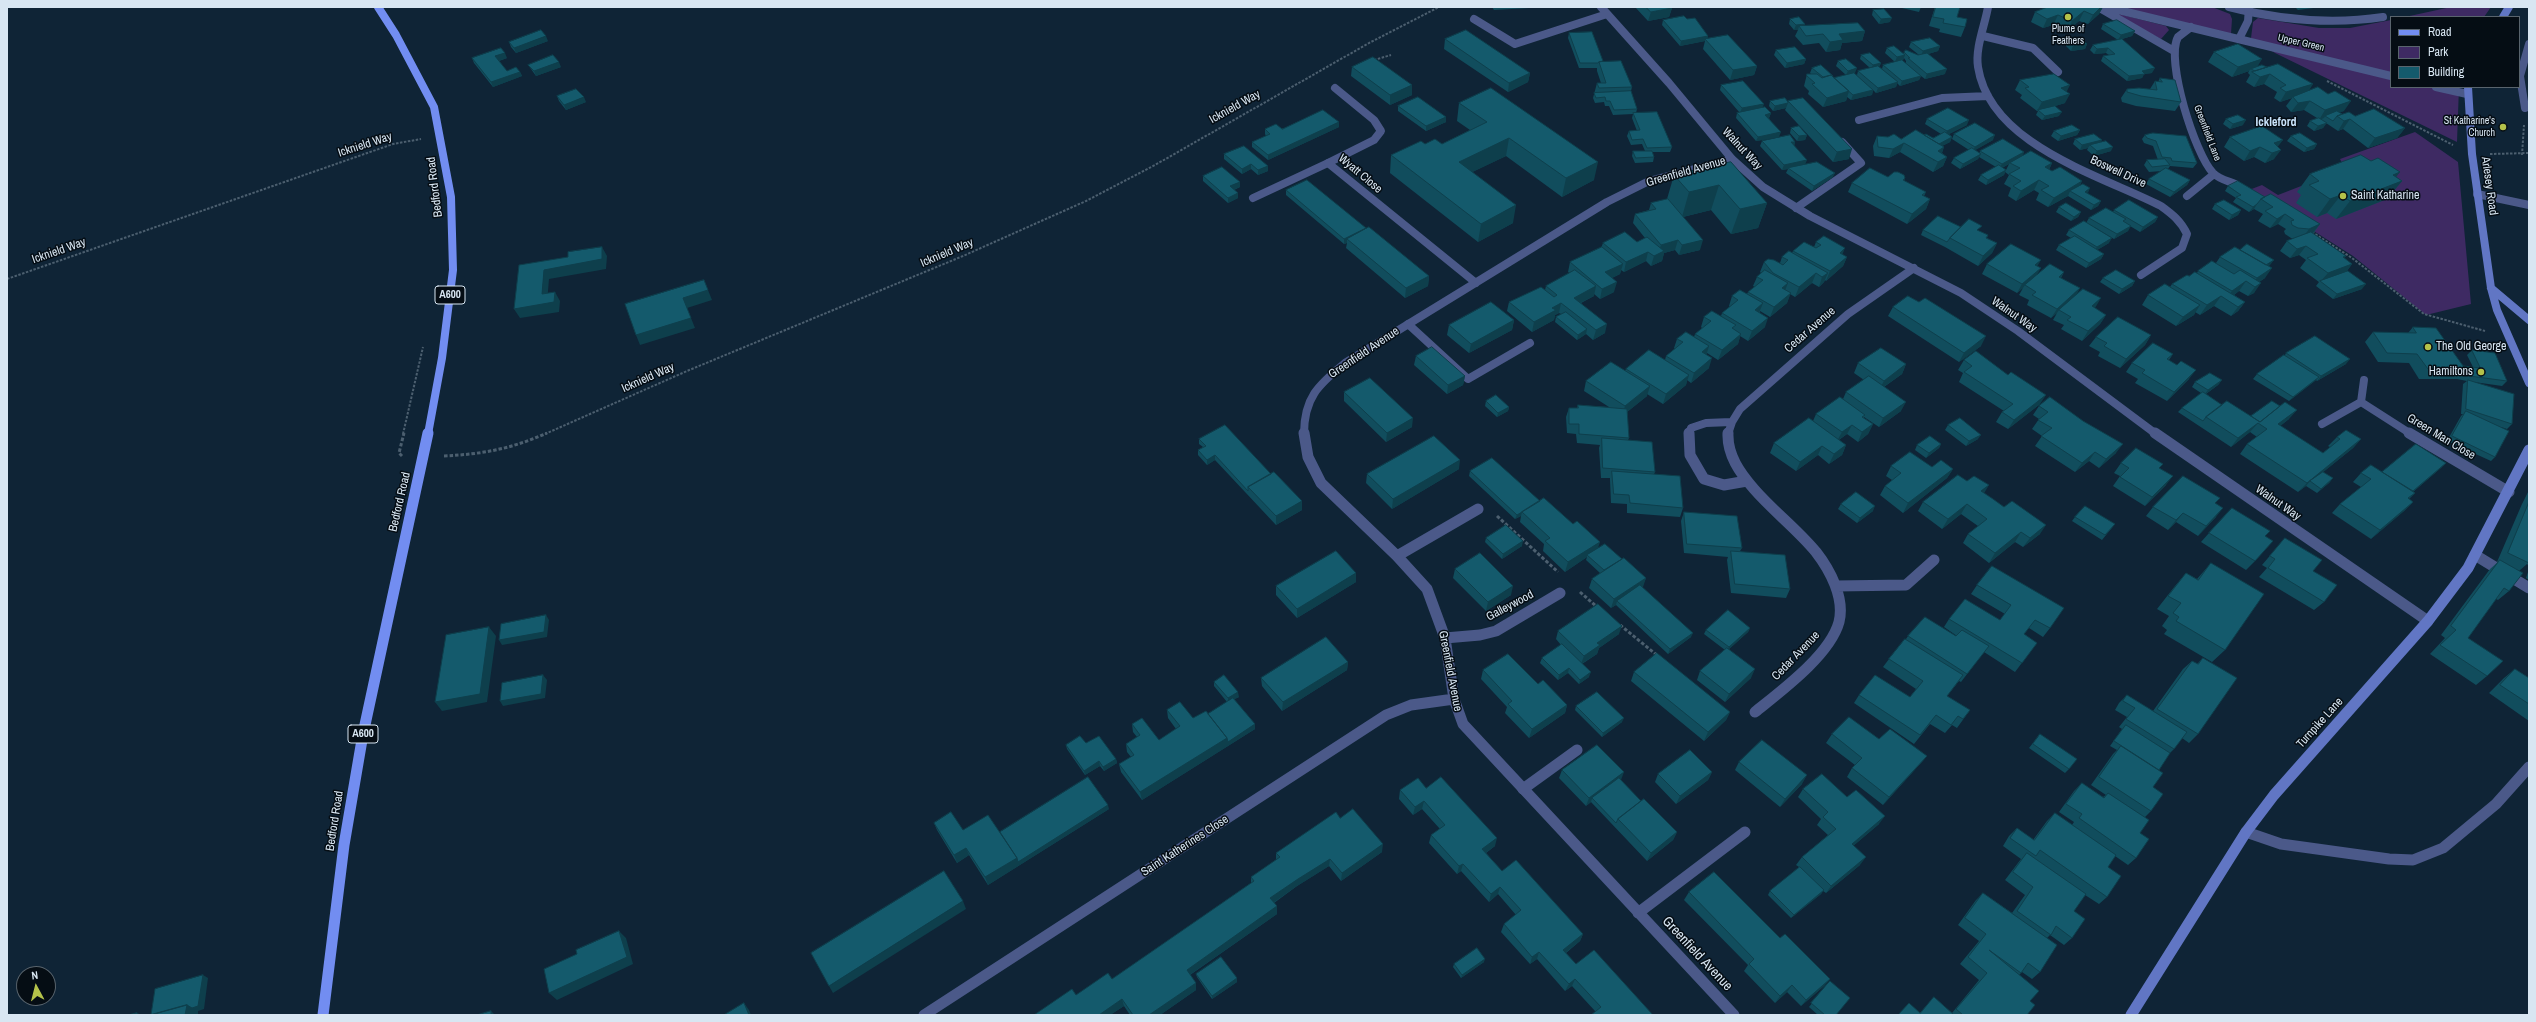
<!DOCTYPE html>
<style>
body{margin:0}
#map{position:relative;width:2536px;height:1022px;overflow:hidden;background:#0f2436;font-family:"Archivo Narrow",sans-serif}
canvas{display:block}
.frame{position:absolute;inset:0;border:8px solid #d8e6f2;pointer-events:none}
.legend{position:absolute;left:2390px;top:16px;width:130px;height:72px;box-sizing:border-box;background:#050d14;border:1px solid #59646d;margin:0;padding:5px 7px;list-style:none;font-size:12px;color:#d8e6f2}
.legend li{display:flex;align-items:center;gap:8px;height:20px}
.legend b{width:20px;border:1px solid #59646d}
.north{position:absolute;left:16px;top:966px;width:40px;height:40px;box-sizing:border-box;background:#050d14;border:1px solid #59646d;border-radius:50%;rotate:353deg;font-size:11px;font-weight:700;line-height:16px;text-align:center;color:#d8e6f2}
.north::after{content:'';display:block;margin:auto;width:14px;height:18px;background:#b4c24a;clip-path:polygon(50% 0,100% 100%,50% 72%,0 100%)}
</style>
<div id="map">
<canvas width="2536" height="1022"></canvas>
<div class="frame"></div>
<ul class="legend">
<li><b style="height:5px;background:#728df1"></b>Road</li>
<li><b style="height:11px;background:#3e2a63"></b>Park</li>
<li><b style="height:11px;background:#145a6c"></b>Building</li>
</ul>
<div class="north">N</div>
</div>
<script>
const ctx = document.querySelector('canvas').getContext('2d');
ctx.lineJoin = 'round';
function fill(path, color) {
  ctx.fillStyle = color;
  ctx.fill(path, 'evenodd');
}
function trace(path, color, width, dash) {
  ctx.strokeStyle = color;
  ctx.lineWidth = width;
  ctx.lineCap = dash ? 'butt' : 'round';
  ctx.setLineDash(dash || []);
  ctx.stroke(path);
}
function drawText(font, color, halo, rows, align = 'center') {
  ctx.font = font + ' "Archivo Narrow",sans-serif';
  ctx.lineWidth = 3;
  ctx.setLineDash([]);
  ctx.textBaseline = 'middle';
  ctx.strokeStyle = halo;
  ctx.fillStyle = color;
  for (const [text, x, y, turn = 0] of rows) {
    ctx.save();
    ctx.translate(x, y);
    ctx.rotate((+turn || 0) * Math.PI / 180);
    ctx.textAlign = isNaN(turn) ? turn : align;
    if (halo) ctx.strokeText(text, 0, 0);
    ctx.fillText(text, 0, 0);
    ctx.restore();
  }
}
const green = new Path2D(`
 M2119,7H2212L2230,14L2232,19L2231,34Z
 M2451,7H2491L2484,17H2405Z
 M2119,14L2166,26L2169,30L2161,39L2117,16Z
 M2258,18L2319,28H2350L2391,20V87H2459L2457,142L2275,53L2251,38L2253,22Z
 M2415,132L2458,162L2471,304L2426,315L2353,256L2249,190L2262,185L2278,195L2345,169L2340,159Z`);
const pathFar1 = new Path2D(`
 M1374,60L1391,55
 M2327,81L2453,145
 M2490,154L2529,153
 M2522,155L2524,125
 M2312,232L2352,258L2424,314L2485,331
 M7,279L393,144L421,139
 M403,434L423,347
 M545,434L687,371L963,256L1086,201L1155,165L1369,43L1439,7`);
const path = new Path2D(`
 M402,456L399,453L404,433
 M444,456C483,454 511,449 547,433
 M1497,516L1558,572
 M1580,592L1597,607
 M1620,625L1658,656`);
const laneFar1 = new Path2D(`
 M2229,7C2280,20 2330,25 2383,17
 M1983,36L2033,48L2058,72
 M2477,194L2529,205
 M1253,198L1328,163
 M1796,208L1861,163L1842,142
 M1408,324L1468,379L1530,343
 M2361,402L2411,434
 M2322,424L2361,402L2364,380`);
const lane = new Path2D(`
 M2409,433L2509,492
 M2475,555L2529,588
 M1523,789L1577,750
 M2246,832L2281,844L2389,859L2413,860L2443,848L2496,804L2529,767`);
const streetFar1 = new Path2D(`
 M1601,7L1669,83L1732,159L1763,187L1810,216L1961,293L2018,331L2156,434
 M1988,7C1985,25 1975,48 1978,67C1990,145 2100,175 2161,206C2172,214 2181,221 2187,234L2182,248L2141,275
 M2098,7L2174,51
 M2106,7L2391,76
 M1474,19L1515,44L1607,14
 M2191,27L2178,37C2165,60 2195,154 2213,173C2219,179 2228,181 2235,184
 M2239,39L2248,21L2249,7
 M2436,87L2467,94
 M1335,88L1374,120L1381,131L1374,140L1328,163L1476,283
 M2525,108L2520,76L2529,44
 M1859,120L1942,98L1988,96
 M2187,196L2214,174
 M1304,434C1304,398 1318,385 1345,363L1607,202L1649,181L1732,159
 M1689,434L1691,428L1706,423L1731,422
 M1728,434L1732,422L1740,409L1848,314L1914,268`);
const street = new Path2D(`
 M1304,433L1308,457L1321,483L1397,556L1427,589L1445,638L1454,699L1463,724L1734,1015
 M1689,433L1690,455L1704,479L1724,485L1747,481
 M1728,433C1727,455 1740,473 1754,489C1773,511 1797,529 1816,552C1830,570 1845,598 1839,622C1830,655 1781,691 1755,712
 M2155,433L2428,621
 M1397,556L1478,509
 M1836,586L1906,585L1934,560
 M1445,638L1480,635L1496,631L1560,593
 M1638,913L1745,832
 M924,1015L1386,715L1411,705L1454,699`);
const secondaryFar1 = new Path2D(`
 M2503,17L2509,7
 M2468,87L2472,154L2491,288L2497,310L2529,383
 M2491,288L2529,320`);
const secondary = new Path2D(`
 M2131,1015L2246,832L2274,795L2428,621L2468,568L2529,450`);
const primaryFar1 = new Path2D(`
 M378,7L396,35L434,107L451,197L453,270L442,358L428,434`);
const primary = new Path2D(`
 M323,1015L344,845L363,734L428,433`);
const wall = new Path2D(`
 M1492,7H1547L1494,10Z
 M1635,7H1671L1672,8L1669,17L1648,21Z
 M1903,7H1921L1919,12L1902,8Z
 M1935,7H1960L1957,17L1965,27L1961,37L1939,32L1940,29L1929,26Z
 M2040,7H2103L2099,14L2088,24L2079,21L2067,31L2053,25L2043,28L2031,22L2035,12L2044,9Z
 M2266,7H2284L2283,8Z
 M2295,7H2321L2298,10Z
 M1873,10L1890,22L1879,24L1872,15Z
 M1687,19L1708,36L1707,39L1757,66L1754,75L1730,80L1703,49L1705,41L1680,46L1662,25L1663,20Z
 M1790,19L1805,24L1804,26L1865,31L1862,41L1842,43L1840,50L1826,52L1819,43L1803,45L1795,36L1798,30H1794L1789,24Z
 M2103,24L2135,31L2132,36L2122,39L2152,73L2144,74L2142,78L2127,81L2101,61L2103,56L2109,55L2106,53L2094,54L2090,50L2093,45L2118,40L2101,29Z
 M1569,33L1632,87L1631,91L1637,109L1636,113L1672,147L1670,152H1652L1654,157L1653,162L1635,163L1632,156L1633,151H1645L1642,144L1631,145L1627,136L1629,131H1637L1632,118L1633,114L1613,115L1609,106H1605L1604,102L1595,103L1593,98L1597,83H1601L1597,71V68H1579L1568,38Z
 M1445,39L1530,73L1528,82L1508,92L1444,49Z
 M548,41L516,53L511,47L509,42Z
 M2068,41L2087,44L2085,49L2071,51L2066,46Z
 M1911,42L1940,46L1938,51L1928,54L1945,74L1925,79L1921,76L1919,80L1900,86L1897,83L1896,87L1876,93L1873,90L1872,95L1851,100L1847,97L1846,101L1823,107L1808,94L1809,91L1804,86L1807,74H1811L1810,73L1812,68L1832,76L1834,78L1846,75L1836,66L1838,61L1857,75L1858,71L1870,68L1860,59L1861,55L1881,63L1879,67L1882,69L1883,65L1906,63V61L1904,58L1903,60L1895,62L1885,53L1887,48L1903,54L1904,52L1918,55H1919L1909,47Z
 M1776,50L1806,59L1804,64L1785,68L1774,55Z
 M2214,52L2258,66L2309,91L2344,111L2339,112L2342,114L2355,116L2405,128L2397,138L2368,148L2343,129L2338,131L2326,123L2323,128L2314,131L2307,126L2310,121L2317,118L2304,110L2291,112L2286,106L2292,98L2280,102L2274,98L2277,92L2264,84L2254,87L2246,82L2250,75L2248,73L2249,71L2232,77L2208,62Z
 M472,58H507L499,61L507,71L520,72L522,76L493,87L474,63Z
 M528,65L561,67L536,76L531,69Z
 M1352,67L1412,95L1390,105L1351,76Z
 M2160,78L2181,102L2175,111L2136,106L2122,102L2121,98L2127,89H2150L2155,81L2158,82Z
 M2020,80L2066,91L2065,103L2055,106L2059,116L2042,120L2036,115L2038,111H2037L2020,98L2022,95L2015,90Z
 M1721,85L1763,108L1771,113L1769,118L1779,137L1756,141L1736,118L1737,113H1740L1720,90Z
 M557,96L586,102L566,110L559,101Z
 M1770,101L1788,102V101L1849,159L1833,162L1785,110L1786,108L1773,111L1769,106Z
 M1459,103L1594,180L1562,197L1506,156L1472,172L1513,223L1478,242L1390,173L1391,155L1425,144H1442L1470,130L1457,121Z
 M1398,106L1446,122L1426,131L1398,111Z
 M1927,119L1967,125L1949,134L1952,137L1950,142L1942,146L1944,147L1942,153L1947,157L1943,166L1933,172L1900,152L1889,158L1874,156L1873,146L1877,136L1901,139L1924,135L1933,138L1941,134L1925,124Z
 M2226,119L2243,125L2230,129L2223,124Z
 M1339,127L1268,160L1252,147V142L1266,136L1265,134V129Z
 M1791,128L1807,135L1805,140L1797,141L1790,133Z
 M2080,130L2077,135L2058,141L2051,136L2054,131Z
 M1954,134L1993,140L1975,150L1980,153V151L2024,152L2022,156L2052,163L2049,170L2082,181L2080,185L2087,193L2101,201L2098,206L2091,210L2068,196L2048,207L2036,200L2039,193L2034,190L2016,201L2008,196L2011,188L2004,184L2009,175L2005,172L2004,175L1986,185L1978,180L1981,175L1996,167L1979,157L1978,159L1960,169L1951,163L1954,158L1969,150L1952,139ZM2009,164L2006,170L2002,168Z
 M2145,135L2197,163L2193,168L2170,166L2168,169L2190,180L2187,185L2170,197L2146,184L2149,179L2162,171L2149,172L2144,165L2147,160H2158L2153,146L2144,143L2142,139Z
 M2291,136L2317,144L2314,149L2304,152L2287,141Z
 M2230,137L2278,147L2274,159L2265,163L2254,157L2244,161L2224,147Z
 M2075,139L2101,142L2111,151L2094,156L2087,150L2088,148L2080,150L2073,144Z
 M1762,141L1795,142L1794,146L1805,164L1833,177L1812,191L1786,173L1788,169L1782,170L1760,146Z
 M1224,154L1268,171L1258,175L1251,169L1242,174L1224,159Z
 M1731,162L1767,203L1758,228L1731,234L1711,210L1683,217L1700,250L1679,255L1675,250L1664,253L1662,261L1651,266L1646,261L1624,272L1621,270L1620,274L1612,278L1614,292L1600,299L1594,294V296L1581,303L1605,333L1593,340L1586,334L1577,340L1555,322L1556,317L1561,314L1559,313L1555,315L1554,320L1532,332L1507,311L1509,302L1545,290L1546,286L1570,273L1568,272L1570,262L1601,248L1603,243L1637,242L1645,238L1633,223L1635,214L1649,210L1651,203L1667,199L1674,175Z
 M2310,174L2396,177L2402,181L2387,199L2336,219L2327,213L2317,217L2296,203L2301,195L2297,192Z
 M1203,176L1240,187L1234,190L1238,198L1228,203L1203,181Z
 M1888,177L1905,178L1904,181L1926,192L1924,196L1930,199L1926,209L1907,224L1848,192L1852,183Z
 M2228,186L2265,197L2320,224L2313,234L2346,256L2344,258L2352,264L2346,272L2362,289L2333,299L2316,286L2319,282L2300,268L2306,260L2299,255L2290,258L2280,251L2287,241L2294,238H2291L2285,234L2284,231L2286,229L2278,224L2270,228L2258,221L2263,214L2254,209L2249,212L2233,202L2236,198L2225,191Z
 M1286,190L1366,229L1429,276L1428,286L1405,298L1346,248L1347,243L1344,244L1286,195Z
 M2215,204L2241,210L2238,215L2229,220L2212,209Z
 M2059,207L2081,212L2078,217L2071,221L2056,212Z
 M2114,210L2158,217L2155,222L2140,232L2130,226L2128,231L2114,239L2094,227L2109,243L2097,250L2104,254L2101,259L2086,268L2056,250L2059,245L2071,238L2066,235L2069,230L2086,223L2089,218L2113,212Z
 M1961,227L1979,231L1988,235L1987,238L1997,243L1992,253L1978,266L1945,247L1921,235L1923,230Z
 M1816,242L1847,257L1843,266L1826,281L1825,280L1824,282L1819,287L1812,283L1795,297L1790,294L1787,303L1770,317L1760,311V312L1765,327L1748,341L1740,336L1738,344L1718,360L1707,353L1706,355L1709,368L1691,383L1687,380L1686,385L1663,404L1647,394V396L1627,412L1629,438L1628,440L1655,472L1654,474L1683,508L1680,517L1627,513V504L1611,503L1610,480V478H1601L1599,448L1600,445L1577,443L1576,434L1567,433L1566,417L1569,408H1577L1578,405L1609,407L1584,391L1586,381L1625,371L1626,369L1665,360L1666,356L1675,349L1674,348L1677,339L1694,337L1695,334L1702,328L1701,327L1704,317L1721,316L1722,313L1730,307L1729,306L1732,296L1747,294L1748,292L1755,287L1753,286L1757,277L1761,273L1760,272L1764,262L1780,263L1782,257L1792,253L1793,251L1814,247Z
 M2240,250L2270,265L2268,266L2265,278L2259,282L2254,293L2248,296L2239,291L2234,295L2245,302L2238,311L2231,316L2214,306L2200,315L2195,312L2194,315L2176,326L2142,305L2148,295L2170,287L2172,284L2197,273L2198,271L2216,263L2220,257Z
 M1987,264L2037,266V275L2064,272L2061,278L2076,295L2095,308L2106,315L2100,324L2082,341L2061,329L2064,325L2053,320L2057,313L2051,318L2027,305L2029,300L2019,295L2023,288L2017,293L1982,274Z
 M2103,278L2135,281L2132,286L2119,294L2100,282Z
 M1893,307L1981,346L1959,362L1888,316Z
 M1514,320L1512,330L1469,353L1447,335L1449,325Z
 M2413,327L2464,366L2473,367L2467,355L2472,350L2507,381L2502,386L2474,382L2512,424L2507,429L2501,427L2495,457L2491,461L2447,441L2461,416L2463,414H2461L2463,384L2467,381L2457,379H2419L2409,363L2378,362L2365,342L2373,332L2408,333Z
 M2151,335L2145,345L2120,368L2098,356L2100,352L2089,346L2096,337Z
 M2286,353L2346,364L2317,381L2316,380L2289,401L2253,379L2257,374L2285,355Z
 M2173,354L2169,360L2189,379L2167,401L2135,383L2138,379L2126,372L2132,363Z
 M1416,356L1465,376L1463,385L1447,394L1414,365Z
 M1964,360L2040,404L2008,429L1996,422L2002,412L2004,411L1959,382L1963,373L1958,370Z
 M1858,363L1906,364L1902,374L1884,387L1901,411L1879,427L1864,417V418L1873,424L1868,434L1858,442L1847,434L1839,440L1846,445L1842,455L1829,464L1818,455L1796,471L1770,453L1774,443L1813,421L1816,414L1843,399L1846,392L1864,380L1854,373Z
 M2222,380L2218,385L2206,394L2222,405L2251,416L2289,419L2280,426L2323,453L2330,447L2328,446L2337,437L2361,439L2353,448L2323,472L2333,478L2329,483L2317,493L2306,486L2298,492L2240,454L2247,444L2257,437L2250,432L2231,447L2178,412L2182,408L2201,393L2192,387L2195,382Z
 M1344,392L1412,427L1386,442L1344,401Z
 M1486,401L1509,407L1508,411L1497,417L1485,406Z
 M2039,406L2116,453L2099,468L2089,461L2075,472L2035,446L2042,436L2032,429L2039,419L2033,415Z
 M1948,425L1978,439L1966,446L1945,430Z
 M1199,439L1302,510L1276,525L1215,460L1207,465L1198,455V450L1203,447L1199,444Z
 M1941,444L1939,448L1926,458L1915,450L1917,445Z
 M2121,463L2160,468L2166,485L2145,506L2113,486L2120,476L2114,473Z
 M1891,466L1932,467L1953,469L1947,478L1903,513L1880,495L1885,486L1892,480L1886,476Z
 M2442,467L2413,492L2415,493L2409,499L2413,502L2404,511L2371,539L2332,513L2340,504L2361,487L2353,482L2361,473L2382,472Z
 M1459,469L1392,509L1366,483L1367,474Z
 M1470,471L1540,501L1598,549L1622,559L1646,578L1642,587L1691,637L1668,654L1616,605L1611,608L1589,588L1592,579L1600,573L1586,560L1587,557L1565,572L1543,551L1544,544L1520,522L1521,516L1515,519L1469,476Z
 M2529,490V566L2527,564L2519,571L2509,591L2498,600L2496,599L2468,638L2487,676L2476,685L2430,654L2445,638L2441,635L2490,569L2498,562H2497L2522,504Z
 M1984,493L2040,534L2023,547L2015,542L1989,563L1963,543L1968,534L1978,526L1961,514L1942,529L1918,511L1923,502Z
 M2215,503L2216,517L2198,536L2176,522L2168,530L2146,516L2153,507Z
 M1841,504L1873,511L1857,523L1838,509Z
 M1684,512L1742,548L1740,551L1790,589L1786,598L1731,593L1727,560L1728,557L1684,553L1681,521Z
 M2075,517L2115,524L2102,540L2072,521Z
 M2209,533L2265,536L2255,561L2246,570L2201,542Z
 M1486,538L1522,546L1502,559L1485,542Z
 M2285,538L2313,571L2324,602L2314,610L2259,577L2267,568L2262,565Z
 M2211,563L2225,650L2212,662L2164,634L2167,630L2162,626L2169,616L2157,609L2175,586L2186,573L2197,579Z
 M1455,569L1511,595L1486,611L1453,578Z
 M2529,569V580L2526,578Z
 M1356,582L1297,618L1276,595V586Z
 M1977,585L2050,628L2043,637L2029,628L2024,634L2037,643L2015,672L1984,652L1961,682L1959,681L1947,696L1970,710L1957,728L1952,725L1945,733L1930,724L1914,744L1854,703L1859,695L1910,697L1916,689L1883,667L1889,659L1906,639L1908,636H1957L1944,627L1949,619L2000,620L2005,614L1971,594Z
 M1750,628L1748,632L1729,649L1751,678L1725,702L1697,680L1700,671L1725,650L1704,634L1706,630Z
 M1558,631L1619,634L1599,648L1597,654L1582,664L1589,677L1579,684L1568,673L1558,680L1540,663L1542,658L1561,645L1556,639Z
 M2203,658L2198,734L2189,743L2182,738L2174,749L2170,753L2159,770L2153,787L2151,811L2145,817L2140,833L2136,858L2128,865L2115,856L2108,867L2107,897L2099,904L2085,895L2074,911L2072,938L2064,945L2050,935L2047,938L2040,972L2032,979L2022,972L2019,975L2030,1001L2027,1015H1898L1909,1003L1920,1013L1934,997L1952,1013L1979,980L1960,964L1979,941L1958,925L1976,900L1983,893L2012,913L2025,895L2005,880L2021,859L2003,846L2009,836L2017,828L2033,840L2047,821L2055,813L2072,825L2074,822L2059,812L2074,791L2082,783L2103,797L2106,795L2091,785L2113,754L2117,750L2110,746L2122,729L2119,727L2127,717L2115,710L2119,703L2127,695L2153,711L2183,669L2192,661L2197,664Z
 M1348,662L1347,670L1282,711L1262,686L1261,678Z
 M2515,669L2529,678V721L2489,693L2504,678Z
 M1483,670L1538,684L1567,705L1565,713L1529,738L1505,713L1507,707L1481,679Z
 M1634,672L1730,712L1726,720L1704,741L1631,681Z
 M1214,682L1239,697L1234,699L1255,724V729L1142,800L1121,772L1119,764L1131,757L1127,752L1126,744L1137,737L1133,732L1132,724L1159,740L1176,729L1168,718L1167,710L1193,718L1208,714L1227,702L1214,686Z
 M1576,706L1622,722L1602,737L1575,710Z
 M1832,734L1927,756L1920,764L1883,805L1847,777L1852,768L1855,765L1826,743Z
 M2036,739L2069,769L2065,773L2029,748Z
 M1086,743L1116,759L1117,763L1104,771L1100,766L1085,775L1067,749L1066,745Z
 M1739,762L1802,784L1780,807L1735,770Z
 M1562,770L1620,780L1641,801L1677,832L1673,840L1647,861L1591,802L1586,806L1559,778Z
 M1712,772L1708,780L1676,804L1655,782L1658,774Z
 M1426,788L1495,846L1486,853L1502,871L1583,934L1580,941L1566,953L1576,964L1653,1015L1595,1011L1572,986L1565,991L1537,959L1530,964L1501,932L1504,924L1516,915L1498,894L1489,902L1461,871L1457,874L1429,843L1431,835L1440,829L1422,809L1413,815L1399,799L1400,790Z
 M1803,789L1847,797L1879,824L1853,846L1860,865L1826,893L1823,891L1821,894L1791,918L1768,895L1770,891L1799,867L1796,865L1802,857L1828,835L1817,825L1821,819L1798,797Z
 M1109,809L988,885L969,855L957,863L937,830L934,823L963,830L1000,832Z
 M1340,818L1382,852L1341,881L1329,866L1297,886L1274,903L1277,906V914L1190,975L1196,983V990L1160,1015H1130L1124,1006L1110,1015H1034L1076,995L1112,979L1251,883V877L1276,860V853Z
 M1689,892L1780,938L1830,979L1824,986L1801,1006L1787,992L1775,1003L1744,971L1748,965L1684,900Z
 M1484,962L1461,978L1453,967L1454,964Z
 M1196,974L1237,978V982L1212,999L1197,977Z
 M1830,981L1836,1015H1818L1809,1007Z`);
const shadedWall = new Path2D(`
 M2101,7H2103L2099,14L2088,24L2093,15Z
 M1672,8L1669,17L1648,21L1651,12Z
 M2084,11L2079,21L2067,31L2072,21Z
 M2058,15L2053,25L2043,28L2047,19Z
 M1892,18L1890,22L1879,24L1881,19Z
 M1805,24L1804,29L1799,26L1798,30H1794L1796,25Z
 M1865,31L1862,41L1842,43L1840,50L1826,52L1830,42L1839,34Z
 M2135,31L2132,36L2118,40L2121,35Z
 M546,36L548,41L516,53L514,48Z
 M1708,36L1707,41L1705,39V41L1680,46L1681,41Z
 M2087,44L2085,49L2071,51L2073,46Z
 M1940,46L1938,51L1921,56L1923,51Z
 M2108,48L2106,53L2094,54L2097,49Z
 M505,53L507,58L498,61L495,56Z
 M1905,55L1903,60L1895,62L1897,57Z
 M1806,59L1804,64L1785,68L1787,63Z
 M2262,59L2256,69H2251L2249,71L2232,77L2238,67Z
 M559,62L561,67L536,76L534,71Z
 M1881,63L1879,67L1871,69L1873,65Z
 M1757,66L1754,75L1730,80L1733,70Z
 M1857,68L1855,73L1846,75L1848,71Z
 M2155,68L2152,73L2144,74L2142,78L2127,81L2129,76L2142,71Z
 M1947,69L1945,74L1925,79L1927,74Z
 M520,72L522,76L493,87L491,82Z
 M1530,73L1528,82L1508,92L1509,83Z
 M2270,74L2264,84L2254,87L2260,77Z
 M1921,76L1919,80L1900,86L1902,81Z
 M1898,82L1896,87L1876,93L1878,88Z
 M2313,84L2307,94L2293,97L2292,98L2280,102L2286,92Z
 M1412,85V95L1390,105V95Z
 M2070,85L2065,95L2061,88Z
 M1873,90L1872,95L1851,100L1853,95Z
 M1849,91L1846,101L1823,107L1827,98Z
 M2070,94L2065,103L2039,111L2038,110L2037,111L2042,102Z
 M584,97L586,102L566,110L564,105Z
 M2310,101L2304,110L2291,112L2298,103Z
 M2351,101L2344,111L2327,117L2325,116L2324,118L2319,120L2325,110Z
 M1788,103L1786,108L1773,111L1775,106Z
 M1764,104L1762,109L1740,113L1742,108Z
 M2062,112L2059,116L2042,120L2045,116Z
 M1771,113L1769,118L1764,120L1765,115Z
 M1446,117V122L1426,131V126Z
 M2350,119L2343,129L2338,131L2344,121Z
 M1969,120L1967,125L1945,136L1947,131Z
 M2246,120L2243,125L2230,129L2233,124Z
 M1339,122V127L1268,160V155Z
 M2327,123L2323,128L2314,131L2318,126Z
 M2405,128L2397,138L2368,148L2375,138Z
 M2080,130L2077,135L2058,141L2061,136Z
 M1781,132L1779,137L1756,141L1758,137Z
 M1807,135L1805,140L1797,141L1799,136Z
 M1995,135L1993,140L1972,152L1975,147Z
 M1952,137L1950,142L1932,151L1935,146Z
 M1509,138L1506,156L1456,180L1459,162Z
 M2102,140L2099,145H2090L2088,148L2080,150L2082,145Z
 M2283,140L2276,149L2274,143Z
 M1791,142H1795L1794,146Z
 M1904,143L1900,152L1889,158L1893,149Z
 M2317,144L2314,149L2304,152L2307,148Z
 M1944,147L1940,157L1933,161L1938,151Z
 M2113,147L2111,151L2094,156L2097,151Z
 M2260,147L2254,157L2244,161L2250,151Z
 M1852,149L1849,159L1833,162L1837,152Z
 M2281,150L2274,159L2265,163L2272,153Z
 M2024,152L2022,157L2010,163L2009,164L1999,169L2002,164Z
 M1981,154L1978,159L1960,169L1963,164Z
 M1947,157L1943,166L1933,172L1938,162Z
 M1807,160L1805,165L1788,168V169L1782,170L1784,165Z
 M1598,162L1594,180L1562,197L1566,178Z
 M2052,163L2047,173L2045,167Z
 M1251,164V169L1242,174V169Z
 M1268,166V171L1258,175V170Z
 M2006,170L2004,175L1986,185L1988,180Z
 M2400,172L2390,185L2402,181L2387,199L2336,219L2350,201L2393,175Z
 M1835,173L1833,177L1812,191L1814,186Z
 M2039,180L2034,190L2016,201L2021,191Z
 M2190,180L2187,185L2170,197L2174,192Z
 M2082,181L2077,190L2070,191L2068,196L2048,207L2054,198Z
 M1240,182V187L1230,191V186Z
 M1719,185L1711,210L1682,217L1689,192Z
 M2090,188L2088,193L2085,192Z
 M1238,193V198L1228,203V198Z
 M2341,195L2327,213L2317,217L2330,199Z
 M1930,199L1926,209L1907,224L1912,214Z
 M2101,201L2098,206L2091,210L2094,205Z
 M1767,203L1758,228L1731,234L1740,209Z
 M2257,204L2254,209L2249,212L2253,207Z
 M1516,205L1513,223L1478,242L1481,224Z
 M2241,210L2238,215L2229,220L2232,215Z
 M2081,212L2078,217L2071,221L2074,217Z
 M2285,214L2278,224L2270,228L2277,219Z
 M2158,217L2155,222L2140,232L2143,227Z
 M2320,224L2312,234L2302,239L2309,229Z
 M2131,226L2128,231L2114,239L2117,234Z
 M1366,228V233L1347,239V243L1344,244V239Z
 M2112,238L2109,243L2094,252L2097,247Z
 M1678,240L1675,250L1664,253L1662,261L1651,266L1654,256L1658,254L1661,245Z
 M1703,240L1700,250L1679,255L1682,245Z
 M1997,243L1992,253L1978,266L1983,256Z
 M2306,246L2299,255L2290,258L2297,249Z
 M602,247L607,256L606,269L549,279L547,303L555,292L560,301L559,312L520,318L514,309L542,294L544,270Z
 M1845,248L1841,258L1840,253Z
 M1648,252L1646,261L1624,272L1626,262Z
 M2104,254L2101,259L2086,268L2089,263Z
 M1847,257L1843,266L1826,281L1830,271Z
 M2041,260L2035,270V265Z
 M2274,260L2270,265L2260,272L2264,267Z
 M1623,264L1620,274L1603,282L1605,272Z
 M2352,264L2345,274L2320,282L2328,273Z
 M2041,268L2035,278L2025,285L2023,288L2017,293L2022,284Z
 M2272,268L2265,278L2253,286L2252,285L2257,278Z
 M2064,272L2059,281V277Z
 M1816,273L1812,283L1795,297L1799,287Z
 M1828,273L1824,282L1819,287L1822,277Z
 M1429,276L1428,286L1405,298L1406,288Z
 M704,280L712,300L687,308L695,328L640,345L636,335L683,298Z
 M2135,281L2132,286L2119,294L2122,289Z
 M2246,281L2239,291L2227,300L2226,299L2232,291Z
 M1617,282L1614,292L1600,299L1602,289Z
 M1788,283L1784,293L1782,288Z
 M2261,283L2254,293L2248,296L2255,287Z
 M2366,284L2362,289L2333,299L2337,294Z
 M1596,286L1594,296L1572,307L1574,298Z
 M2080,288L2075,298L2059,310L2057,313L2051,318L2057,309Z
 M1791,293L1787,303L1770,317L1774,307Z
 M2221,296L2214,306L2200,315L2207,305Z
 M2101,298L2095,308L2092,306Z
 M2245,302L2238,311L2231,316L2238,307Z
 M1561,303L1559,313L1555,315L1554,320L1532,332L1534,322L1552,308Z
 M1763,303L1759,313L1755,310Z
 M2200,305L2194,315L2176,326L2183,317Z
 M2106,315L2100,324L2082,341L2088,331Z
 M1768,318L1765,327L1748,341L1752,331Z
 M1514,320L1512,330L1469,353L1471,344Z
 M1607,324L1605,333L1593,340L1596,330Z
 M1587,329L1586,334L1577,340L1578,335Z
 M1741,334L1738,344L1718,360L1722,350Z
 M2151,335L2145,345L2120,368L2126,359Z
 M1986,336L1981,346L1959,362L1964,353Z
 M1709,346L1706,356L1702,352Z
 M1712,358L1709,368L1691,383L1694,373Z
 M2350,359L2346,364L2317,381L2321,376Z
 M1906,364L1902,374L1879,390L1884,381Z
 M2196,370L2189,379L2167,401L2174,392Z
 M1689,375L1686,385L1663,404L1666,394Z
 M1465,376L1463,385L1447,394L1448,385Z
 M2319,377L2315,381L2289,401L2293,397Z
 M2222,380L2218,385L2204,395L2208,390Z
 M1650,386L1647,396L1622,416L1625,406Z
 M2046,395L2040,404L2008,429L2014,420Z
 M1906,402L1901,411L1879,427L1883,418Z
 M1509,407L1508,411L1497,417L1498,413Z
 M2297,410L2289,419L2270,434L2278,424Z
 M1413,418L1412,427L1386,442L1387,433Z
 M2258,423L2250,432L2231,447L2238,438Z
 M1873,424L1868,434L1858,442L1862,432Z
 M1852,425L1847,434L1837,441L1842,432Z
 M1981,435L1978,439L1966,446L1969,441Z
 M2361,439L2353,448L2311,482L2310,481L2306,486L2298,492L2307,483Z
 M1941,444L1939,448L1926,458L1929,453Z
 M2123,444L2116,453L2099,468L2106,459Z
 M1846,445L1842,455L1829,464L1834,454Z
 M1822,446L1818,455L1796,471L1800,462Z
 M2095,452L2089,461L2075,472L2082,463Z
 M1215,455V460L1207,465V460Z
 M1460,460L1459,469L1392,509L1393,499Z
 M2446,463L2442,467L2407,497L2411,493Z
 M1953,469L1947,478L1903,513L1908,503Z
 M2173,476L2166,485L2145,506L2152,497Z
 M2333,478L2329,483L2317,493L2321,489Z
 M1989,485L1983,495L1981,491Z
 M1302,501V510L1276,525V516Z
 M1540,501L1538,505L1522,512L1521,516L1515,519L1517,515Z
 M2413,502L2404,511L2371,539L2380,530Z
 M1967,504L1961,514L1942,529L1948,519Z
 M1875,506L1873,511L1857,523L1860,518Z
 M2223,508L2216,517L2198,536L2206,526Z
 M2183,513L2176,522L2168,530L2176,520Z
 M2046,525L2040,534L2023,547L2030,538Z
 M2021,532L2015,542L1989,563L1995,553Z
 M1523,541L1522,546L1502,559L1503,554Z
 M1600,542L1597,551L1587,555V557L1565,572L1568,562Z
 M1356,573V582L1297,618V609Z
 M1646,578L1643,587L1619,603L1617,601L1616,605L1611,608L1614,599Z
 M1513,586L1511,595L1486,611L1488,602Z
 M546,615L549,620L547,637L502,645L499,640Z
 M1622,626L1619,634L1599,648L1597,654L1581,664L1584,656L1597,643Z
 M489,627L496,636L487,702L442,711L435,702Z
 M1750,628L1748,632L1727,651L1729,647Z
 M1693,633L1691,637L1668,654L1670,649Z
 M1348,662L1347,670L1282,711L1283,702Z
 M1569,668L1568,673L1558,680L1559,675Z
 M1755,669L1751,678L1725,702L1729,694Z
 M1591,672L1589,677L1579,684L1580,680Z
 M543,675L547,680L545,698L503,706L500,701Z
 M1238,692L1239,697L1228,703V698Z
 M1567,705L1565,713L1529,738L1532,729Z
 M1730,712L1726,720L1704,741L1708,732Z
 M1624,718L1622,722L1602,737L1603,733Z
 M1255,724V729L1142,800L1140,792L1227,738Z
 M1927,756L1920,764L1883,805L1889,797Z
 M1116,759L1117,763L1104,771L1103,767Z
 M1099,761L1100,766L1085,775L1084,771Z
 M1624,772L1621,780L1592,798L1591,802L1586,806L1589,798Z
 M1712,772L1708,780L1676,804L1680,796Z
 M1807,775L1802,784L1780,807L1785,799Z
 M1424,801L1422,809L1413,815L1415,807Z
 M1108,805L1109,809L988,885L985,877L1017,858Z
 M1885,816L1879,824L1846,852L1852,844Z
 M1677,832L1673,840L1647,861L1651,853Z
 M1497,838L1495,846L1480,857L1482,849Z
 M1383,844L1382,852L1341,881L1342,873Z
 M966,848L969,855L957,863L954,855Z
 M1866,857L1860,865L1826,893L1831,886Z
 M1330,859L1329,866L1297,886L1270,905V898L1298,879Z
 M1463,864L1461,871L1457,874L1459,866Z
 M1500,887L1498,894L1489,902L1491,894Z
 M1824,890L1821,894L1791,918L1794,915Z
 M963,901L966,909L833,993L829,986Z
 M1277,906V914L1188,976L1187,970Z
 M619,931L626,938L633,964L557,1000L549,993Z
 M1583,934L1580,941L1560,957L1563,950Z
 M1539,952L1537,959L1530,964L1532,957Z
 M1485,959L1484,962L1461,978L1462,975Z
 M203,975L208,978L204,1009L198,1011V1015H168L187,1005Z
 M1237,978V982L1212,999V996Z
 M1575,979L1572,986L1565,991L1569,984Z
 M1830,979L1824,986L1801,1006L1806,1000Z
 M1196,983V990L1160,1015H1149Z
 M1792,985L1787,992L1775,1003L1780,996Z
 M1122,999L1124,1006L1110,1015H1099Z
 M744,1003L749,1010L751,1015H749Z
 M491,1011L495,1015H491Z
 M137,1013L142,1015H137Z`);
const building = new Path2D(`
 M1646,7H1671L1672,8L1651,12Z
 M1936,7H1960L1957,17L1967,19L1965,27L1943,23L1944,19L1933,17Z
 M2048,7H2101L2093,15L2084,11L2072,21L2058,15L2047,19L2035,12Z
 M1884,9L1892,18L1881,19L1873,10Z
 M1684,16L1687,19L1695,18L1708,36L1681,41L1663,20Z
 M1799,17L1805,24L1796,25L1790,19Z
 M2117,20L2135,31L2121,35L2103,24Z
 M1858,23L1865,31L1839,34L1843,40L1830,42L1823,34L1806,36L1799,26Z
 M541,30L546,36L514,48L509,42Z
 M1466,30L1530,73L1509,83L1445,39Z
 M1592,32L1603,61L1599,62L1598,63H1580L1569,33Z
 M1728,35L1757,66L1733,70L1705,39Z
 M1930,38L1940,46L1923,51L1911,42Z
 M2082,39L2087,44L2073,46L2068,41Z
 M2122,39L2155,68L2142,71L2145,74L2129,76L2103,56L2115,54L2108,48L2097,49L2093,45Z
 M2238,44L2262,59L2238,67L2214,52Z
 M1894,46L1905,55L1897,57L1887,48Z
 M1795,47L1806,59L1787,63L1776,50Z
 M501,48L505,53L495,56L507,71L516,67L520,72L491,82L472,58Z
 M1906,50L1918,55L1927,53L1947,69L1927,74L1908,58H1910L1904,52Z
 M1870,53L1881,63L1873,65L1861,55Z
 M553,55L559,62L534,71L528,65Z
 M1373,57L1412,85L1390,95L1352,67Z
 M1846,59L1857,68L1848,71L1838,61Z
 M1902,60L1921,76L1902,81L1883,65Z
 M1621,61L1632,87L1599,88L1597,83H1606L1599,62Z
 M2278,64L2313,84L2286,92L2280,88L2286,85L2270,74L2260,77L2252,72Z
 M1821,65L1833,76H1832L1831,75L1823,77L1812,68Z
 M2262,65L2267,67L2255,71L2251,69Z
 M1878,66L1898,82L1878,88L1858,71Z
 M1854,73L1873,90L1853,95L1834,78Z
 M1807,74H1817L1822,78L1831,75L1849,91L1827,98L1812,84L1815,83L1807,76Z
 M2054,74L2070,85L2061,88L2070,94L2042,102L2025,88L2029,87L2020,80Z
 M2160,78L2175,80L2181,102L2141,96L2127,92V89L2139,88L2157,90L2155,81L2162,82Z
 M1743,81L1764,104L1742,108L1721,85Z
 M2318,87L2328,94L2335,91L2351,101L2325,110L2310,101L2298,103L2293,97Z
 M1491,88L1598,162L1566,178L1509,138L1459,162L1516,205L1481,224L1391,155L1421,141L1425,144L1435,139L1442,144L1487,122L1459,103Z
 M576,89L584,97L564,105L557,96Z
 M1631,91L1637,109L1614,110L1610,101H1606L1605,97L1596,98L1594,93Z
 M1418,97L1446,117L1426,126L1398,106Z
 M1785,98L1788,102V103L1775,106L1770,101Z
 M1803,98L1852,149L1837,152L1788,101Z
 M2055,106L2062,112L2045,116L2038,110Z
 M1765,107L1771,113L1765,115L1781,132L1758,137L1737,113Z
 M1948,108L1969,120L1947,131L1927,119Z
 M2374,109L2405,128L2375,138L2350,119L2344,121L2337,116L2349,112L2355,116Z
 M1323,110L1339,122L1268,155L1252,142L1270,134L1265,129L1276,124L1282,129Z
 M2337,111L2342,114L2337,116L2333,121L2325,116Z
 M1657,112L1672,147L1647,148L1643,139L1632,140L1629,131L1640,130L1633,113Z
 M2238,115L2246,120L2233,124L2226,119Z
 M2319,118L2327,123L2318,126L2310,121Z
 M1975,123L1995,135L1975,147L1954,134Z
 M2072,125L2080,130L2061,136L2054,131Z
 M1799,126L1807,135L1799,136L1791,128Z
 M2262,126L2283,140L2274,143L2281,150L2272,153L2260,147L2250,151L2230,137Z
 M1916,130L1944,147L1938,151L1947,157L1938,162L1904,143L1893,149L1878,147L1877,136L1888,137L1894,134L1901,139Z
 M1945,132L1952,137L1939,144L1924,135L1926,134L1933,138Z
 M2153,133L2186,136L2197,163L2172,161L2171,158L2162,157L2156,141L2147,138L2145,135Z
 M2300,133L2317,144L2307,148L2291,136Z
 M2094,134L2102,140L2082,145L2075,139Z
 M1790,135L1795,142H1791L1807,160L1784,165L1762,141Z
 M2003,139L2024,152L2002,164L1980,151Z
 M2106,141L2113,147L2097,151L2090,145Z
 M1244,146L1268,166L1258,170L1251,164L1242,169L1224,154Z
 M1972,148L1981,154L1963,164L1954,158Z
 M1633,151H1652L1654,157L1636,158Z
 M2031,151L2052,163L2045,167L2052,171L2060,167L2082,181L2054,198L2041,190L2049,186L2039,180L2021,191L2013,186L2021,181L2009,174L2020,168L2010,163Z
 M2361,155L2371,161L2378,158L2400,172L2393,175L2402,181L2350,201L2341,195L2330,199L2309,185L2319,181L2310,174Z
 M2165,159L2170,165L2152,167L2147,160Z
 M1731,162L1767,203L1740,209L1719,185L1689,192L1674,175Z
 M1817,162L1835,173L1814,186L1788,168Z
 M1999,165L2006,170L1988,180L1981,175Z
 M1222,167L1240,182L1230,186L1238,193L1228,198L1203,176Z
 M1870,168L1888,177L1894,172H1898L1904,175L1905,178L1903,180L1926,192L1922,195L1930,199L1912,214L1852,183Z
 M2166,168L2190,180L2174,192L2149,179Z
 M1307,180L1366,228L1344,239L1286,190Z
 M2238,181L2265,197L2261,199L2257,204L2253,207L2236,197L2241,195L2228,186Z
 M2083,184L2090,188L2085,192L2101,201L2094,205L2070,191Z
 M2271,194L2320,224L2309,229L2298,228L2292,225L2291,221L2294,220L2285,214L2277,219L2265,211L2273,207L2261,199Z
 M1668,199L1703,240L1682,245L1678,240L1661,245L1635,214L1656,209L1651,203Z
 M2129,200L2158,217L2143,227L2114,210Z
 M2224,200L2241,210L2232,215L2215,204Z
 M2066,203L2081,212L2074,217L2059,207Z
 M2106,208L2126,219L2123,221L2131,226L2117,234L2089,218Z
 M1938,216L1961,227L1950,238L1947,242L1923,230Z
 M1969,219L1982,226L1977,230L1988,235L1986,238L1997,243L1983,256L1950,238Z
 M2084,221L2112,238L2097,247L2069,230Z
 M1369,227L1429,276L1406,288L1347,239Z
 M1625,232L1637,242L1647,237L1664,251L1654,256L1648,252L1626,262L1603,243Z
 M2311,232L2346,256L2343,257L2352,264L2328,273L2307,258L2318,254L2306,246L2297,249L2287,241Z
 M1824,236L1845,248L1840,253L1847,257L1830,271L1793,251L1804,242L1816,248L1821,245L1816,242Z
 M2075,236L2104,254L2089,263L2059,245Z
 M2011,244L2041,260L2035,265L2041,268L2022,284L1987,264Z
 M2247,244L2274,260L2266,265L2240,250Z
 M602,247V259L544,270L542,294L555,292L554,302L514,309L519,265L568,257V252Z
 M1602,247L1623,264L1605,272L1617,282L1602,289L1570,262Z
 M2235,247L2272,268L2257,278L2220,257Z
 M1789,251L1828,273L1822,277L1816,273L1799,287L1773,273L1764,262L1768,259L1774,260L1783,265L1788,260L1782,257Z
 M2212,261L2234,274L2240,270L2261,283L2255,287L2246,281L2232,291L2198,271Z
 M2050,264L2064,272L2059,277L2080,288L2057,309L2032,295L2036,292L2025,285Z
 M1575,270L1596,286L1574,298L1607,324L1596,330L1561,303L1552,308L1556,310L1534,322L1509,302L1541,287L1554,297L1557,295L1546,286Z
 M1765,270L1788,283L1782,288L1791,293L1774,307L1748,292L1763,280L1757,277Z
 M2116,270L2135,281L2122,289L2103,278Z
 M2348,271L2366,284L2337,294L2320,281Z
 M2195,272L2245,302L2238,307L2221,296L2207,305L2172,284L2187,275L2189,276Z
 M704,280L708,290L683,298L691,318L636,335L625,304Z
 M2165,284L2200,305L2183,317L2148,295Z
 M2083,289L2101,298L2092,306L2106,315L2088,331L2067,320L2071,317L2059,310Z
 M1740,290L1763,303L1755,310L1768,318L1752,331L1722,313L1738,300L1732,296Z
 M1908,296L1919,302L1925,298L1986,336L1964,353L1893,307Z
 M1491,302L1514,320L1471,344L1449,325Z
 M1712,311L1736,325L1732,328L1741,334L1722,350L1695,334L1711,321L1704,317Z
 M1566,312L1587,329L1578,335L1556,317Z
 M2118,317L2151,335L2126,359L2104,346L2107,343L2096,337Z
 M2413,327L2436,328L2466,370L2428,369L2417,354L2387,353L2373,332L2416,333Z
 M1686,332L1709,346L1702,352L1712,358L1694,373L1666,356L1683,342L1677,339Z
 M2315,336L2350,359L2321,376L2286,353Z
 M2153,343L2173,354L2167,359L2177,365L2181,361L2196,370L2174,392L2142,373L2145,370L2132,363Z
 M1432,347L1465,376L1448,385L1416,356Z
 M1881,348L1906,364L1884,381L1858,363Z
 M1649,350L1689,375L1666,394L1626,369Z
 M2472,350L2495,353L2507,381L2462,375L2466,370L2464,366L2480,368Z
 M1976,351L2008,375L2011,372L2046,395L2014,420L2002,412L2013,404L1964,372L1972,366L1964,360Z
 M2284,355L2319,377L2293,397L2257,374Z
 M1611,362L1650,386L1625,406L1586,381Z
 M2210,373L2222,380L2208,390L2195,382Z
 M1869,376L1906,402L1883,418L1846,392Z
 M1370,378L1413,418L1387,433L1344,392Z
 M2468,380L2514,394L2512,424L2466,409Z
 M2203,392L2222,405L2206,417L2203,421L2182,408Z
 M1496,395L1509,407L1498,413L1486,401Z
 M1840,397L1865,415L1862,417L1873,424L1862,432L1852,425L1842,432L1816,414Z
 M2050,397L2083,421L2123,444L2106,459L2095,452L2082,463L2041,436L2052,428L2038,420L2048,412L2039,406Z
 M2227,401L2260,422L2285,402L2297,410L2278,424L2323,453L2340,439L2337,437L2346,430L2361,439L2307,483L2247,444L2267,429L2258,423L2238,438L2206,417Z
 M2272,401L2280,406L2260,422L2251,416Z
 M1578,405L1627,409L1629,438L1579,434V424H1569V408H1578Z
 M2466,411L2509,431L2495,457L2452,436Z
 M1809,418L1846,445L1834,454L1822,446L1800,462L1774,443Z
 M1960,418L1981,435L1969,441L1948,425Z
 M1225,425L1271,474L1248,487V491L1215,455L1207,460L1198,450L1206,446L1199,439Z
 M1434,436L1460,460L1393,499L1367,474Z
 M1930,436L1941,444L1929,453L1917,445Z
 M1602,438L1652,442L1655,472L1603,468Z
 M2416,444L2446,463L2413,491L2382,472Z
 M2136,448L2163,464L2159,468L2173,476L2152,497L2120,477L2129,468L2121,463Z
 M1910,452L1932,467L1941,460L1953,469L1908,503L1885,486L1901,473L1891,466Z
 M1492,458L1540,501L1517,515L1470,471Z
 M2371,465L2415,493L2408,498L2413,502L2380,530L2340,504L2371,479L2361,473Z
 M1612,471L1680,476L1683,508L1630,503L1629,495L1614,494Z
 M1274,472L1302,501L1276,516L1248,487Z
 M2323,472L2333,478L2321,489L2310,481Z
 M1958,475L1967,481L1974,476L1989,485L1981,491L1993,499L2004,507L2012,501L2046,525L2030,538L2021,532L1995,553L1968,534L1987,519L1967,504L1948,519L1923,502Z
 M2183,476L2220,498L2215,503L2223,508L2206,526L2183,513L2176,520L2153,507Z
 M1856,492L1875,506L1860,518L1841,504Z
 M1544,498L1573,524L1577,521L1600,542L1568,562L1545,541L1550,538L1522,512Z
 M2529,502V563L2508,553Z
 M2085,506L2115,524L2105,535L2075,517Z
 M2232,508L2270,531L2265,536L2273,541L2255,561L2209,533Z
 M1684,512L1737,516L1742,548L1687,544Z
 M1506,525L1523,541L1503,554L1486,538Z
 M2285,538L2322,560L2313,571L2337,585L2324,602L2268,568L2275,559L2270,556Z
 M1605,544L1622,559L1604,570L1587,555Z
 M1336,551L1356,573L1297,609L1276,586Z
 M1731,551L1785,555L1790,589L1735,584Z
 M1480,553L1513,586L1488,602L1455,569Z
 M1624,558L1646,578L1614,599L1592,579Z
 M2500,560L2523,573L2509,591L2504,588L2468,638L2503,661L2487,676L2440,645L2456,630L2451,626Z
 M2211,563L2264,594L2225,650L2176,621L2179,617L2173,613L2181,603L2168,596L2186,573L2198,580Z
 M1992,566L2064,608L2050,628L2035,620L2024,634L2037,643L2022,663L1949,619L1965,599L2000,620L2011,605L1977,585Z
 M1640,585L1693,633L1670,649L1617,601Z
 M1598,604L1622,626L1597,643L1600,645L1584,656L1558,631Z
 M1728,610L1750,628L1729,647L1706,630Z
 M546,615L544,632L499,640L501,624Z
 M1925,617L1956,636L1962,630L1989,646L1967,674L1908,636Z
 M489,627L480,694L435,702L446,635Z
 M1326,637L1348,662L1283,702L1261,678Z
 M1905,639L1963,675L1947,696L1970,710L1963,719L1958,716L1951,725L1936,715L1920,735L1859,695L1875,675L1910,697L1923,681L1889,659Z
 M1562,644L1591,672L1580,680L1569,668L1559,675L1542,658Z
 M1727,648L1755,669L1729,694L1700,671Z
 M1657,653L1730,712L1708,732L1634,672Z
 M1508,654L1538,684L1543,680L1567,705L1532,729L1508,704L1512,701L1483,670Z
 M2203,658L2237,678L2198,734L2157,709L2192,661L2198,664Z
 M2515,669L2529,678V704L2500,685Z
 M543,675L541,694L500,701L502,683Z
 M1224,675L1238,692L1228,698L1214,682Z
 M1597,692L1624,718L1603,733L1576,706Z
 M2127,695L2187,732L2174,749L2126,719L2135,708L2123,701Z
 M1233,698L1255,724L1228,742L1227,738L1208,714Z
 M1180,702L1193,718L1206,711L1227,738L1140,792L1119,764L1134,755L1126,744L1140,735L1132,724L1142,718L1159,740L1180,726L1167,710Z
 M1849,717L1879,739L1890,729L1927,756L1889,797L1852,768L1862,758L1832,734Z
 M2126,725L2170,753L2159,770L2114,741Z
 M2040,734L2077,759L2069,769L2033,744Z
 M1080,736L1086,743L1099,736L1116,759L1103,767L1099,761L1084,771L1066,745Z
 M1762,740L1807,775L1785,799L1739,762Z
 M1597,745L1624,772L1589,798L1562,770Z
 M2121,746L2163,773L2153,787L2163,794L2151,811L2099,777Z
 M1690,750L1712,772L1680,796L1658,774Z
 M1822,774L1847,797L1856,790L1885,816L1852,844L1866,857L1831,886L1802,857L1836,829L1823,817L1828,812L1803,789Z
 M1088,777L1108,805L1018,862L1017,858L1000,832Z
 M1441,777L1497,838L1482,849L1502,871L1516,860L1583,934L1563,950L1576,964L1594,950L1653,1015H1591L1601,1007L1575,979L1569,984L1539,952L1532,957L1504,924L1521,910L1500,887L1491,894L1463,864L1459,866L1431,835L1445,825L1424,801L1415,807L1400,790L1418,778L1426,788Z
 M1619,778L1641,801L1618,819L1616,823L1592,798Z
 M2082,783L2104,798L2108,793L2149,820L2140,833L2149,839L2136,858L2079,818L2082,814L2066,804Z
 M1644,799L1677,832L1651,853L1618,819Z
 M1353,809L1383,844L1342,873L1330,859L1298,879L1270,898L1277,906L1187,970L1196,983L1149,1015H1133L1122,999L1099,1015H1034L1072,989L1076,995L1108,973L1112,979L1254,881L1251,877L1280,857L1276,853L1336,812L1340,818Z
 M951,812L963,830L988,815L1017,858L985,877L966,848L954,855L934,823Z
 M2055,813L2116,855L2108,867L2121,876L2107,897L2040,850L2036,856L2010,838L2017,828L2034,840Z
 M2027,853L2086,894L2074,911L2085,919L2072,938L2056,926L2051,935L2017,911L2033,887L2013,872Z
 M1800,867L1824,890L1794,915L1770,891Z
 M944,871L963,901L829,986L811,953Z
 M1714,872L1780,938L1785,934L1830,979L1806,1000L1792,985L1780,996L1749,964L1754,959L1689,892Z
 M1983,893L2057,945L2040,972L2028,963L2021,973L1989,950L2039,991L2030,1001L2035,1005L2027,1015H1963L1956,1009L1987,973L1968,957L1986,934L1965,918Z
 M619,931L627,957L549,993L544,969L577,954L576,950Z
 M1477,948L1485,959L1462,975L1454,964Z
 M1221,957L1237,978L1212,996L1196,974Z
 M203,975L198,1006L192,1008L187,1005L151,1015L155,989Z
 M1830,981L1850,998L1836,1015H1825L1811,1003Z
 M1934,997L1954,1015H1898L1909,1003L1920,1013Z
 M744,1003L749,1015H724Z
 M187,1005L185,1015H150Z
 M491,1011V1015H477Z
 M137,1013V1015H129Z`);
const markers = [
 [2068,17,4,"#b4c24a"],
 [2503,127,4,"#b4c24a"],
 [2343,196,4,"#b4c24a"],
 [2428,347,4,"#b4c24a"],
 [2481,372,4,"#b4c24a"]
];
const farPoinames = [
 ["Plume of",2068,29],
 ["Feathers",2068,41],
 ["St Katharine's",2495,121,"right"],
 ["Church",2495,133,"right"]
];
const farStreetnames = [
 ["Upper Green",2301,43,13],
 ["Greenfield Lane",2207,133,69]
];
const shields = [
 [450,295,30],
 [363,734,30]
];
const shieldNames = [
 ["A600",450,295],
 ["A600",363,734]
];
const streetNames = [
 ["Icknield Way",1235,107,-29],
 ["Icknield Way",365,145,-18],
 ["Walnut Way",1742,149,47],
 ["Greenfield Avenue",1686,172,-16],
 ["Boswell Drive",2118,172,25],
 ["Wyatt Close",1360,174,40],
 ["Arlesey Road",2489,186,82],
 ["Bedford Road",435,187,-97],
 ["Icknield Way",59,251,-19],
 ["Icknield Way",947,253,-23],
 ["Walnut Way",2014,315,35],
 ["Cedar Avenue",1810,330,-41],
 ["Greenfield Avenue",1364,353,-34],
 ["Icknield Way",648,378,-24],
 ["Green Man Close",2441,437,31],
 ["Bedford Road",400,502,-77],
 ["Walnut Way",2278,503,35],
 ["Galleywood",1510,606,-28],
 ["Cedar Avenue",1796,656,-46],
 ["Greenfield Avenue",1450,671,79],
 ["Turnpike Lane",2320,723,-48],
 ["Bedford Road",335,821,-81],
 ["Saint Katherines Close",1185,846,-33]
];
const farQuarternames = [
 ["Ickleford",2276,123]
];
const poiNames = [
 ["Saint Katharine",2351,196],
 ["The Old George",2436,347],
 ["Hamiltons",2473,372,"right"]
];
const nearStreetnames = [
 ["Greenfield Avenue",1697,954,47]
];
fill(green, '#3e2a63');
trace(pathFar1, '#4c5f6f', 2, [2.5, 1.5]);
trace(path, '#4c5f6f', 3, [3.5, 2]);
trace(laneFar1, '#4b5989', 8);
trace(lane, '#4b5989', 11);
trace(streetFar1, '#4b5989', 8);
trace(street, '#4b5989', 11);
trace(secondaryFar1, '#6176c4', 8);
trace(secondary, '#6176c4', 11);
trace(primaryFar1, '#728df1', 8);
trace(primary, '#728df1', 11);
fill(wall, '#114d5d');
fill(shadedWall, '#0e3f4c');
fill(building, '#145a6c');
trace(building, '#0e3f4c', 1);
for (const [x, y, r, color] of markers) {
  const dot = new Path2D();
  dot.arc(x, y, r, 0, 2 * Math.PI);
  ctx.fillStyle = color;
  ctx.fill(dot);
  trace(dot, '#050d14', 1.5);
}
drawText('10px', '#d8e6f2', '#050d14', farPoinames);
drawText('10px', '#d8e6f2', '#050d14', farStreetnames);
for (const [x, y, w] of shields) {
  const box = new Path2D();
  box.roundRect(x - w / 2, y - 9, w, 18, 3);
  ctx.fillStyle = '#050d14';
  ctx.fill(box);
  trace(box, '#d8e6f2', 1);
}
drawText('bold 11px', '#d8e6f2', null, shieldNames);
drawText('12px', '#d8e6f2', '#050d14', streetNames);
drawText('bold 12px', '#cae4fc', '#050d14', farQuarternames);
drawText('12px', '#d8e6f2', '#050d14', poiNames, 'left');
drawText('14px', '#d8e6f2', '#050d14', nearStreetnames);
</script>
